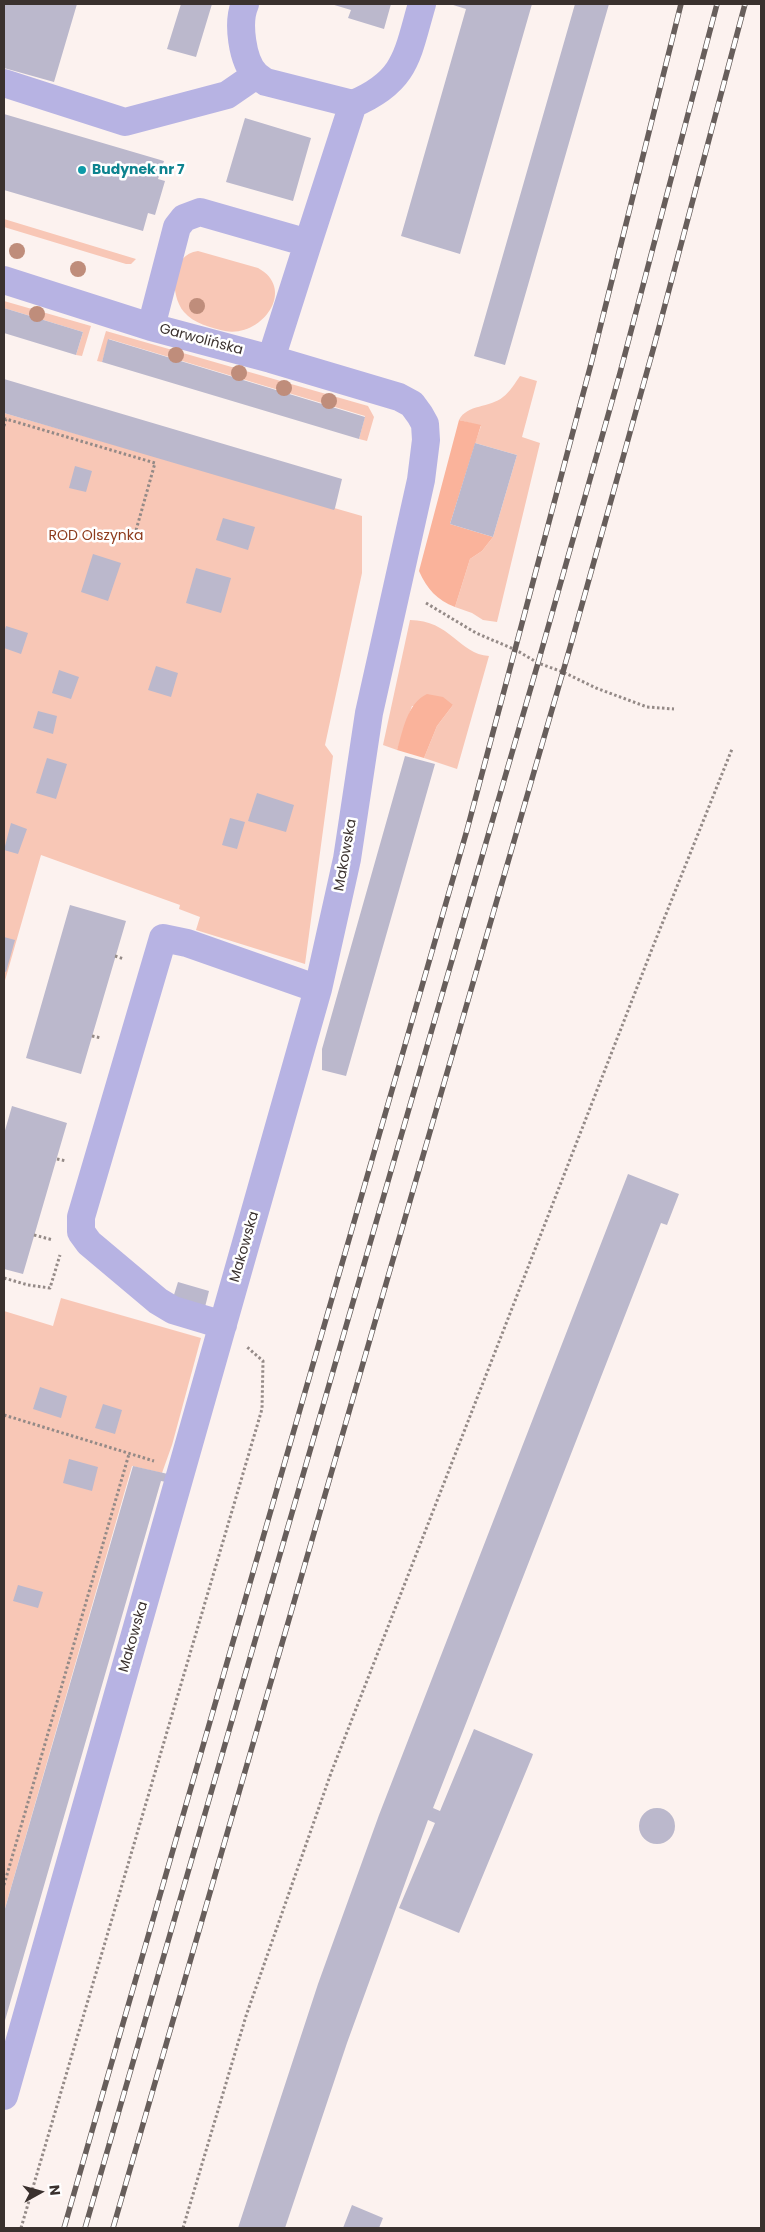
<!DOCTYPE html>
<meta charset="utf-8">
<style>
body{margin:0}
#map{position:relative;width:765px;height:2232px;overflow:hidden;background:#fcf2ef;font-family:Poppins,sans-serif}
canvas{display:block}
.frame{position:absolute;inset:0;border:5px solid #3a312e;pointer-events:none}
.north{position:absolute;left:15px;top:2167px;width:50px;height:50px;-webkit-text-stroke:4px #fff;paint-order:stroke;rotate:83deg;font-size:14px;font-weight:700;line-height:20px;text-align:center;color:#3a312e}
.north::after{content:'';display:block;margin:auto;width:18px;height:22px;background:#3a312e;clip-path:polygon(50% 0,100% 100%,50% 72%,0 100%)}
</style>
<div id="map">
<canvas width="765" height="2232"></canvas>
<div class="frame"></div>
<div class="north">N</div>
</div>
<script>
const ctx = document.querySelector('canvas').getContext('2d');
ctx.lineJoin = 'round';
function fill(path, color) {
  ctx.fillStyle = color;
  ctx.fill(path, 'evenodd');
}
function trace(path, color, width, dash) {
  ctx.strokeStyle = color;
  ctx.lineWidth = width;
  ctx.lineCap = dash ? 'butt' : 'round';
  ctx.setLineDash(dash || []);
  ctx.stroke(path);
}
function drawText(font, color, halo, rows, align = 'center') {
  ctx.font = font + ' Poppins,sans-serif';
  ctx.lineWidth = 5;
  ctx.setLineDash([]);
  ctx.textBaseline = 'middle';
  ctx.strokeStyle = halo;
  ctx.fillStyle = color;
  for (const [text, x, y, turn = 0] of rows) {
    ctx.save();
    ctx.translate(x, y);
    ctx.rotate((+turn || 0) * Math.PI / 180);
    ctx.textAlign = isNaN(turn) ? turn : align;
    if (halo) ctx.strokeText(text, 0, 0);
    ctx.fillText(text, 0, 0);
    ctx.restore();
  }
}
const green = new Path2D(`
 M4,219L136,259L131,264H126L4,227Z
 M198,251L258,268C297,289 262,338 225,331C211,328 193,323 184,312C169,294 171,254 198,251Z
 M4,301L91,326L82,356L76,355L83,332L4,308Z
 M106,331L368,406L374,417L367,441L359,439L365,416L109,339L102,362L97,361Z
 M520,376L537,381L522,437L540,443L497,622L483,620L472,613L455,607L470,559L482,551L493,537L517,455L475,443L481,426L459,420C467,404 490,408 503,397C510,392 515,383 520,376Z
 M4,413L362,516V573L325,745L333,756L305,964L196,930L200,917L179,909L180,905L41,855L4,984Z
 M410,620C450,620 459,654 489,656L457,769L424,758L437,726L453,705L412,706L397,750L383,745Z
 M61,1298L201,1338L172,1445L162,1473L132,1466L4,1912V1311L53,1326Z`);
const forest = new Path2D(`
 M459,420L481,425L450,524L493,537L482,551L470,559L455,607C437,600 427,589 419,571Z
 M427,694L443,697L453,705L437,726L424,758L397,750C403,731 407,703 427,694Z`);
const building = new Path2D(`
 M4,4H77L54,82L4,68Z
 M181,4H212L196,57L167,49Z
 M331,4H391L384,29L348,18L351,10Z
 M450,4H532L460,254L401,236L466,9Z
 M575,4H609L505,365L474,356Z
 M4,114L164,161L158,179L165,181L155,215L148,213L143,231L4,190Z
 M245,118L311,138L293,201L226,182Z
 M4,308L83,332L76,355L4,333Z
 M108,339L365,417L359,439L102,362Z
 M4,379L342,479L335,508L334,510L4,413Z
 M475,443L517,455L493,537L450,524Z
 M75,466L92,471L86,492L69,488Z
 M223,518L255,527L248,550L216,540Z
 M93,554L121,563L108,601L81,592Z
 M196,568L231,578L221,613L186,603Z
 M6,626L28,633L21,654L4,648V633Z
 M156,666L178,673L171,697L148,690Z
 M59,670L79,677L71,699L52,693Z
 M38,711L57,716L53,734L33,728Z
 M405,756L435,764L346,1076L322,1070V1049Z
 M47,758L67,764L56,799L36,793Z
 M257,793L294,805L286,832L248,821Z
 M230,818L245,822L237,849L222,845Z
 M11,823L27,829L18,854L4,850Z
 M70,905L126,921L81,1074L26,1058Z
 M4,937L15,940L6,972L4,971Z
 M12,1106L67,1123L23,1274L4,1269V1134Z
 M628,1174L679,1194L667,1225L661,1223L433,1808L440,1811L474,1729L533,1754L532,1757L459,1933L399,1908L435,1823L428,1820L347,2043L285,2228H238L318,1984L379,1815Z
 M178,1282L209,1291L205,1307L173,1298Z
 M40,1387L67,1396L61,1418L33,1409Z
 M103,1404L122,1410L115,1434L95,1428Z
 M69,1459L98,1467L92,1491L63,1483Z
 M133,1466L168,1474L166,1482L161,1481L4,2024V1912Z
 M18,1585L43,1592L38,1608L13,1601Z
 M639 1826a18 18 0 1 1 36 0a18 18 0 1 1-36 0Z
 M352,2205L383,2218L379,2228H343Z`);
const path = new Path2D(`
 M4,426L6,419L155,463L133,541
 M426,603L476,633L516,650L538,663L563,672L596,688L647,707L674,709
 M115,956L124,959
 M92,1036L101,1038
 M57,1159L66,1161
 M34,1235L53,1240
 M4,1278L28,1285L50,1288L60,1255
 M4,1415L154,1461
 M4,1885L129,1454
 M21,2228L262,1409L263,1361L247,1347
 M183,2228L246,2016L331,1773L652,949L732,749`);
const minor = new Path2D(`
 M245,4C237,22 242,61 256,75C259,78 263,80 266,82L353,104C407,81 407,55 422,4
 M4,83L125,122L227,95L256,75
 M308,243L353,104
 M4,280L151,327L271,359L399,397L412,404L420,415L425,424L426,440L421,480L369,713L347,859L318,989L4,2096
 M151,327L177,227L184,218L200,212L308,243L271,359
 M223,1325L173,1310L158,1301L89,1243L81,1232V1217L163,938L187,943L318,989`);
const rail = new Path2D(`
 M64,2228L467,830L591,364L681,4
 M85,2228L538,663L620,373L717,4
 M113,2228L571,644L653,350L745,4`);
const trees = [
 [17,251],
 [78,269],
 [197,306],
 [37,314],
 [176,355],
 [239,373],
 [284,388],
 [329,401]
];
const markers = [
 [82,170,5,"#0f9aa8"]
];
const cultureNames = [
 ["Budynek nr 7",92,170]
];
const streetNames = [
 ["Garwolińska",201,340,15],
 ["Makowska",346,855,-80],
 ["Makowska",245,1247,-74],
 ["Makowska",134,1637,-74]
];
const parkNames = [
 ["ROD Olszynka",96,536]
];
fill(green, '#f8c7b6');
fill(forest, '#fab39b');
fill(building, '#bbb8cc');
trace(path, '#948a87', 3, [2.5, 2.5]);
trace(minor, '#b7b3e3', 28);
trace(rail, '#675e5b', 5.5);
trace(rail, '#fff', 4, [11]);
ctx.fillStyle = '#bf8d7b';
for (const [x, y] of trees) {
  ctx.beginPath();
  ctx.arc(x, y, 8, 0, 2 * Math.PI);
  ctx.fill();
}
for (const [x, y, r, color] of markers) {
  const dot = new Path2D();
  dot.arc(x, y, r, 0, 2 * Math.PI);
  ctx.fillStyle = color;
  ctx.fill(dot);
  trace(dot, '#fff', 2);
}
drawText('bold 14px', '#0d838f', '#fff', cultureNames, 'left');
drawText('14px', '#3a312e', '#fff', streetNames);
drawText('14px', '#8d3b1c', '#fff', parkNames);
</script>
